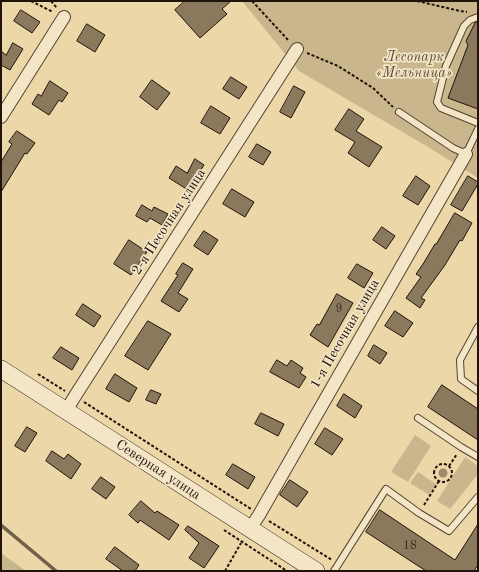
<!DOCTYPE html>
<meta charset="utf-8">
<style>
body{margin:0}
#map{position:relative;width:479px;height:572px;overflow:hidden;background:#ecd7a8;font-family:"Old Standard TT",serif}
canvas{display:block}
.frame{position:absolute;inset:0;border:2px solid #20130b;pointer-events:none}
</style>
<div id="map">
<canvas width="479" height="572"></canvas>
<div class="frame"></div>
</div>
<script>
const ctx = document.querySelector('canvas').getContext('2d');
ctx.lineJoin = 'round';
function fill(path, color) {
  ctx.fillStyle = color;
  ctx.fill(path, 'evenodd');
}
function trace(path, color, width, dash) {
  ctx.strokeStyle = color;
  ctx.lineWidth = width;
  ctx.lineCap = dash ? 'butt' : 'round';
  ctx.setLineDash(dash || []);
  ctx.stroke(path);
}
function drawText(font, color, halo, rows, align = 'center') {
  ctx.font = font + ' "Old Standard TT",serif';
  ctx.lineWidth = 3.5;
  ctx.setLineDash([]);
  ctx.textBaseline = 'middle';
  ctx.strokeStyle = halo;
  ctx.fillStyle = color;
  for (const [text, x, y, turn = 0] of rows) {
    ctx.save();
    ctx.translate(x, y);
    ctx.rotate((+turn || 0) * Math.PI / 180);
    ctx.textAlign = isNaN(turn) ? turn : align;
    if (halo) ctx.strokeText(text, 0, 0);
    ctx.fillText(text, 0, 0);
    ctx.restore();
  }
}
const green = new Path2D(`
 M242,1H478V178L428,147L299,71Z
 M415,435L431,446L408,482L391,472Z
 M465,457L478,466V474L450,509L437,501Z
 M418,472L436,484L429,495L410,483Z
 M1,553L26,571H1Z`);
const stream = new Path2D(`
 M1,525L56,571`);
const building = new Path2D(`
 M185,1H231L222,9L227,14L200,38L175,10Z
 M21,10L40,22L32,33L14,21Z
 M478,22V109L448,98L468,45L466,41L475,23Z
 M87,24L105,35L95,52L77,41Z
 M13,43L23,49L10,70L1,65V51L6,55Z
 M231,77L247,87L239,99L223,89Z
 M152,80L170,93L157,110L140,97Z
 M50,81L68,93L62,102L59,100L49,115L32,104L38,94L41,96Z
 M294,86L305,92L291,118L280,112Z
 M211,106L230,118L220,134L201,123Z
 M349,109L364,119L356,131L382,147L369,167L348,153L355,142L335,130Z
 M17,131L35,143L27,154L25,153L1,192V162L12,144L9,142Z
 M257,144L271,152L263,165L249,157Z
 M195,159L204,165L188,190L169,178L176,166L187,173Z
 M416,176L430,186L418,205L403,196Z
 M468,176L478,182V184L462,211L451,205Z
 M232,189L254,202L245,217L223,204Z
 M142,205L152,211L154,207L168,214L162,225L150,218L147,222L136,216Z
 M455,213L472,223L462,241L460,240L445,265L421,298L425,300L420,308L406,298L421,277L416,274L423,264L435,244H436Z
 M382,227L395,236L386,249L373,240Z
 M204,231L218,240L208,255L194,246Z
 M129,240L147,252L131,275L114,264Z
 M183,263L193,269L178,293L188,299L179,312L161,301L178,275L176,274Z
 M357,264L373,273L364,288L348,278Z
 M337,294L353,303L328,347L310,335L317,324L319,325Z
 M83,304L101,316L94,327L76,315Z
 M395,311L413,323L403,337L385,326Z
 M148,321L171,334L148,370L125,356Z
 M374,345L387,353L380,364L368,356Z
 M61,347L79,358L72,370L53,358Z
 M277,360L287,366L291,360L303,368L300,373L306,377L299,388L270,372Z
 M115,374L137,388L129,402L106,389Z
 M442,385L478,409V440L428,407Z
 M151,390L161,394L156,404L146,400Z
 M344,394L362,406L355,418L337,406Z
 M261,413L284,424L278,436L255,424Z
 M27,427L37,433L25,452L15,446Z
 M325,428L343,439L332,455L315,444Z
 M52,451L64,459L68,454L81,464L71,479L46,461Z
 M233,464L255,477L248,489L226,475Z
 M101,477L115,487L106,499L92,489Z
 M290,480L308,492L297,507L280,495Z
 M141,501L155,513L157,511L179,525L169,540L140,520L138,523L129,515Z
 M380,510L455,560L478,524V565L474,571H426L366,532Z
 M188,526L219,546L204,568L189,558L199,543L185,530Z
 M115,547L139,565L135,571H123L106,559Z`);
const path = new Path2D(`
 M31,1L53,12
 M51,1L57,8
 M252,1L289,41
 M417,1L460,11L467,12
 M307,53L338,66L373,88L393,107
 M38,374L65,391
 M84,402L251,509
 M434 473a9 9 0 1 1 18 0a9 9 0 1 1-18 0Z
 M449,466L457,454
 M424,505L439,481
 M269,521L332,560
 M224,530L287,571
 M225,571L241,543`);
const lane = new Path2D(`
 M478,17L470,20L464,26L446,66L437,102L441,108L478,123
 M399,112L453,148L466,154L478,129
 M478,327L460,360L461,379L478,391
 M418,418L461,447L478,457
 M334,571L386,489L419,513L449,531L478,497`);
const street = new Path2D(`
 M1,117L64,17
 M66,411L75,396L297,49
 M250,529L259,515L466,154`);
const secondary = new Path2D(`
 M1,369L316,571`);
const trees = [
 [443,473]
];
const numberNames = [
 ["9",339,309],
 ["18",410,546]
];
const parkNames = [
 ["Лесопарк",414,57],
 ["«Мельница»",414,73]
];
const streetNames = [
 ["2-я Песочная улица",169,222,-57],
 ["1-я Песочная улица",345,334,-60],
 ["Северная улица",158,470,33]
];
fill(green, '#c9b68d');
trace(stream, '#716049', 3.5);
fill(building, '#8a795d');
trace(building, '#20130b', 1);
trace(lane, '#534432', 8);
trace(street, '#534432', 14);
trace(secondary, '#20130b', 18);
trace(path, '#20130b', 2, [3, 2]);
trace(lane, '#f3e5c6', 6);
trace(street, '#f3e5c6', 12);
trace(secondary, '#f3e5c6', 17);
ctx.fillStyle = '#9c8b6a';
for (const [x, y] of trees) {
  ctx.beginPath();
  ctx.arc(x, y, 4.5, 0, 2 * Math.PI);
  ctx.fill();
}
drawText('12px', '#3a2c20', null, numberNames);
drawText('italic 14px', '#5b4c38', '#f3e5c6', parkNames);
drawText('14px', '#20130b', '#f3e5c6', streetNames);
</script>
